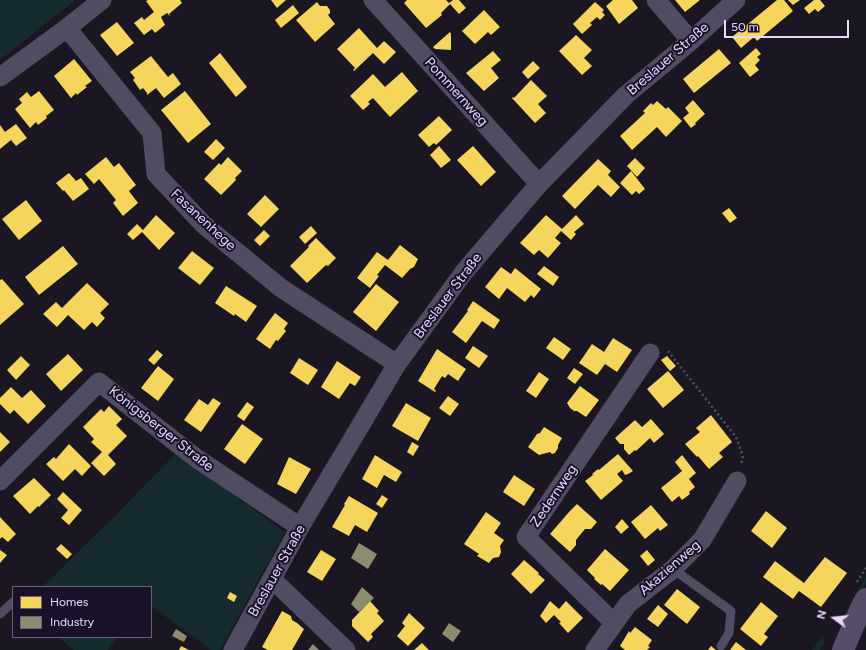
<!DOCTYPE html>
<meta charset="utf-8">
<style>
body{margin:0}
#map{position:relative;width:866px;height:650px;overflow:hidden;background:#1a1622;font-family:Figtree,sans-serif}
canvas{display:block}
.legend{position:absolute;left:12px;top:586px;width:140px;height:52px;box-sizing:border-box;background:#191127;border:1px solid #6a617d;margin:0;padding:5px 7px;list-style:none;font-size:12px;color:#e4d8fe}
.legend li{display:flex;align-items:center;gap:8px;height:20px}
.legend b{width:20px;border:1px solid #6a617d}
.north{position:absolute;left:814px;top:598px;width:40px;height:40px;-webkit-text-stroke:3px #191127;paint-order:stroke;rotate:285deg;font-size:11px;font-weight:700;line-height:16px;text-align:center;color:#e4d8fe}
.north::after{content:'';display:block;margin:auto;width:14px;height:18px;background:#e4d8fe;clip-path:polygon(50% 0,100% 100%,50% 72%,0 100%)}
.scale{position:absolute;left:724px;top:20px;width:125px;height:18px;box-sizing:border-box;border:2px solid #e4d8fe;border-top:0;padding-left:5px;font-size:12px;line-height:14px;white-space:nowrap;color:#e4d8fe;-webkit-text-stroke:3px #191127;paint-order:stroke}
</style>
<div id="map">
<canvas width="866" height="650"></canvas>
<ul class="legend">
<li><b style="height:11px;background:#f6d55c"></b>Homes</li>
<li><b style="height:11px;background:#8c8c6e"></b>Industry</li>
</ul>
<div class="north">N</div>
<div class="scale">50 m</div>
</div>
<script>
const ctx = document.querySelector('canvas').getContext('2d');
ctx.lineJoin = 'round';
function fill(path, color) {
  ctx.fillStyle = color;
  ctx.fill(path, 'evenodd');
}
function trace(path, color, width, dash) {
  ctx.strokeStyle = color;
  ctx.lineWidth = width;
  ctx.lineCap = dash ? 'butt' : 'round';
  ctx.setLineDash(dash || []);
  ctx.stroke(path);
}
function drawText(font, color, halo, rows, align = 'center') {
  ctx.font = font + ' Figtree,sans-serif';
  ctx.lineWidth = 4;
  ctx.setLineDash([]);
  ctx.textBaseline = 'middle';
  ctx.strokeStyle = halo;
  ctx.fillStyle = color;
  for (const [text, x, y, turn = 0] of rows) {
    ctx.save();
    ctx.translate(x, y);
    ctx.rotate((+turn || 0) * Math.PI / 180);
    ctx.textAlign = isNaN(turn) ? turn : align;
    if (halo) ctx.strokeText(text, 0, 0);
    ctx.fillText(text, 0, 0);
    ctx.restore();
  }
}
const green = new Path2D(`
 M0,0H75L0,60Z
 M176,453L285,532L220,650H211L151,606V587H42L113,518Z
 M866,576V583L844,621L841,620Z
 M823,635L824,644L820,650H812Z
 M57,637H117L108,650H74Z`);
const homes = new Path2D(`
 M148,0H180L182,3L169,14L171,17L167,13L161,17L165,25L155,33L152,29L144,35L134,23L142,17L144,20L154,12L146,1Z
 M271,0H286L277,8Z
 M407,0H446L449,3L453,0H459L466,8L459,14L450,4L441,13L442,15L426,28L404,3Z
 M613,0H632L638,8L619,24L606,6Z
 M675,0H700L685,12Z
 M777,0H784L793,11L757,41L754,37L741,48L732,37Z
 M788,0H800L793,5Z
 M814,0H820L825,6L818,12L815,9L809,14L804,8Z
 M317,2L320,6H327L330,10V13L328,15L335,24L315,42L296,20Z
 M595,2L604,10L602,12L605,15L600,20L597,17L590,23L592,25L582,34L573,24Z
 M293,5L299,13L281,28L275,20Z
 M484,10L500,27L491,35L488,32L475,44L462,31Z
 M117,22L134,43L117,56L100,35Z
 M359,28L377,48L384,41L396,52L384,64L373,53L354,71L353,70L355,68L337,49Z
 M450,32L451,34V50L435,49L433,47Z
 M576,35L592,50L584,58L592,66L582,75L559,51Z
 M756,48L761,54L757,57L760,60L755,65L759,70L750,77L739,63Z
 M719,49L731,63L694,93L683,79Z
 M493,51L501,60L491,68L499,78L484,91L466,73Z
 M220,53L247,87L236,97L209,63Z
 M151,56L168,77L173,73L181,84L164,98L156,88L147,95V93L143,88L140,90L133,80L135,78L130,72Z
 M74,59L92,81L85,86L87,87L77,95L76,93L71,98L54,76Z
 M533,61L540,68L528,79L522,72Z
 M402,72L418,91L390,117L373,98L368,102L370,104L363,110L350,96L373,74L385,87Z
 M531,80L547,96L538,104L546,113L535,123L512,98L513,97L514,98Z
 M39,91L54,110L46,116L47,118L38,125L36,122L30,128L15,109L22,103L19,99L27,92L31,97Z
 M185,91L211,124L188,143L161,110Z
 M693,100L705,114L695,123L696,124L691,128L683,118L689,113L685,108Z
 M657,101L666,109L668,107L682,121L666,137L657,127L632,150L620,136L645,113L643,111L651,103L653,105Z
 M439,116L452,130L436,145L434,143L429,147L418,135Z
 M16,124L27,138L16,146L11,140L0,149V125L5,132Z
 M216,139L225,148L213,160L204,152Z
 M439,146L451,160L441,168L430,155Z
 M473,146L496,172L481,186L457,160Z
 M106,157L114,167L119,163L136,185L129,191L138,203L123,216L113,203L116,200L99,179L94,184L85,174Z
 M228,157L242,171L235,178L236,180L221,195L204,179L219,163L221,165Z
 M635,158L645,168L637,177L627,166Z
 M598,159L611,171L608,175L620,187L611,197L598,185L575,209L562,196Z
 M631,171L645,189L639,194L636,191L632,195L620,183Z
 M69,173L76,181L81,178L89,189L73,201L64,190L63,191L56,183Z
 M265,195L279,209L261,227L247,214Z
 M26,200L42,221L19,240L2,219Z
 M729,208L737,218L730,223L722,213Z
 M156,215L175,233L159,250L142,232L133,240L127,234L137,224L143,230Z
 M546,215L562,229L576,215L584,224L574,232L576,234L571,240L561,231L555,238L561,243L548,258L539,250L534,255L520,243Z
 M311,226L317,233L305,244L299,237Z
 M264,230L270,236L260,246L254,240Z
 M316,238L336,258L328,266L326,265L307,283L290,266L309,247L308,246Z
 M400,245L418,259L414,267L410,269L402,278L385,265L377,275L379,276L370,288L357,278L377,252L388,260Z
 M63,246L78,264L39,295L25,277Z
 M192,251L214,268L200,285L178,268Z
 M544,266L559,277L553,286L537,274Z
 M501,267L511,274L515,268L541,289L534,298L531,295L525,302L507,288L499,299L485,287Z
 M2,279L24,304L0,325V280Z
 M87,283L109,304L100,313L105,318L97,327L92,322L84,330L68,315L57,327L43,314L56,302L62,308Z
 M376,284L399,302L376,331L353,312Z
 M226,286L257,306L246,322L235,314L234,316L215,303Z
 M473,301L500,320L494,329L482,321L466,343L452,332L468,311L467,310Z
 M275,313L288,323L284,329L286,331L278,341L276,340L270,349L256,339Z
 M554,337L571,349L563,360L546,348Z
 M613,338L632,350L617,372L605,364L597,375L579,363L592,344L604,352Z
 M473,346L488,356L479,368L465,358Z
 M437,349L466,369L458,381L448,374L445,378L442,376L434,389L436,391L435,392L418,381Z
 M157,350L163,355L154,365L148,360Z
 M68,354L83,370L61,391L46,374Z
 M21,356L30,365L16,380L7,370Z
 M667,356L676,366L670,371L661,360Z
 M299,358L318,370L308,385L290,373Z
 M337,361L361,377L355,386L350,383L339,399L321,387Z
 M158,366L174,379L158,401L141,388Z
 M574,368L583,374L575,384L567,378Z
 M668,371L684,390L663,408L647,389Z
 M539,372L549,379L536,398L526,391Z
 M580,386L599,400L586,417L577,411H574L570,408L567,403Z
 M11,387L22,398L31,390L46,406L28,424L14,410L10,414L0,404V398Z
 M448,396L459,404L450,416L439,408Z
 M213,398L221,403L201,432L184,420L199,399L208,405Z
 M247,402L254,407L244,421L237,416Z
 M406,403L431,418L418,441L392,426Z
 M109,406L122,419L116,425L127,436L108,455L116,464L104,476L91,463L102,452L91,442L94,439L83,427L101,409L104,412Z
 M711,415L732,442L719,453L723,457L709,469L698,456L697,457L685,444L700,432L696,428Z
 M651,419L664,434L654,443L650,438L636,451L635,450L629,455L624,449V444H620L615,438L635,420L642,427Z
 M242,424L263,439L245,464L224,449Z
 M544,427L562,438L558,445V448L555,453L552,454L550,452L539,455L528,447L537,434L540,433Z
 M0,432L10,442L0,452Z
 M412,442L419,446L413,456L407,452Z
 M69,444L91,466L82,476L75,469L63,481L46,464L54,457L56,459Z
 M618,454L633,471L628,474L625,475L622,470L617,474L623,481L601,500L585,481L593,475L592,474L598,469L599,470Z
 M375,455L402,472L396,482L384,475L377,488L362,479Z
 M682,455L696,473L689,479L695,487L689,492L690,494L682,500L679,496L672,502L661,488L682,471L675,462Z
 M289,457L311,469L296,494L277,484Z
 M514,475L535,489L524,506L503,492Z
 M34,478L51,495L39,507L38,506L30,514L13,496Z
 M63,492L82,510L69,525L61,518L68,510L57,499Z
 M382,495L388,499L382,508L376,504Z
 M349,496L378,513L367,532L355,525L349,536L332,527L345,505L344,504Z
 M577,504L597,522L591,529H585L576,540V545L570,552L550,534L569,512Z
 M651,505L668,525L660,531L658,528L645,539L631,522Z
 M766,511L787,528L772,548L751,531Z
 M486,512L501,523L494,533L504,540L500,546L501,552L499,557L493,558L489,563L477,556L479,554L464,544Z
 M0,517L16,534L8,542L2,537L0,539Z
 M622,519L629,527L621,534L615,527Z
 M61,544L72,554L67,559L56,549Z
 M605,549L629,570L610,591L602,584L601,585L594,579L595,578L587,570Z
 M0,550L7,555L0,563Z
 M321,550L336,559L322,581L307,572Z
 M647,550L655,560L648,566L640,556Z
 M825,557L847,573L821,607L799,591L793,599L763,577L775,561L804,583Z
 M524,560L539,573L538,574L545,580L531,594L511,574Z
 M677,589L700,607L687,624L664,605Z
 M230,592L237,596L234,602L227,598Z
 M370,601L379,611L377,613L384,621L371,634L373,637L368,642L352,626V620Z
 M550,601L559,609L566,601L583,618L568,633L559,623L561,622L554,615L546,623L540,616Z
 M761,602L778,616L764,634L768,637L761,646L740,629Z
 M658,605L668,614L658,627L647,619Z
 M282,611L291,616L292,620L297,623L304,629L292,650H268L262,647Z
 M409,613L425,628L408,646L397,636L405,626L402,623Z
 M635,627L652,640L648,646L650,647L647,650H625L620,646L629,631L630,633Z
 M736,642L746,650H730Z
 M422,643L429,650H414Z
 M181,646L189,650H179Z
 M711,646L716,650H708Z`);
const industry = new Path2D(`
 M359,543L377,554L368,569L351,558Z
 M362,587L374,598L359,612L351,604Z
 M449,623L461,631L453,642L442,634Z
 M176,629L187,636L184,642L172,636Z
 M313,644L319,650H308Z`);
const path = new Path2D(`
 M668,351L736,437L743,456L741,465
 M857,582L866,568`);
const service = new Path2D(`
 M673,569L731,611L729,633L721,646
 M0,614L13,602`);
const minor = new Path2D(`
 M373,0L539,184
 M656,0L691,41
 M67,28L152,133L156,174L204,225L281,288L397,364
 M0,77L67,28L102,0
 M0,481L99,382L196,458L300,527
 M272,579L346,650
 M614,623L526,537L650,353
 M233,650L300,527L397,364L464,272L539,184L626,95L691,41L736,0
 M595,650L628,604L673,569L702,540L737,481`);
const secondary = new Path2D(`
 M843,650L861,608L866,599`);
const streetNames = [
 ["Breslauer Straße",668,59,-41],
 ["Pommernweg",456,92,48],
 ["Fasanenhege",203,220,43],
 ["Breslauer Straße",448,296,-53],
 ["Königsberger Straße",161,429,38],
 ["Zedernweg",554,496,-56],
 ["Akazienweg",670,568,-41],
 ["Breslauer Straße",277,571,-61]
];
fill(green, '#152a2f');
fill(homes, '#f6d55c');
fill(industry, '#8c8c6e');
trace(path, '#4c5363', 2.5, [2, 3]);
trace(service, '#504c62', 9);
trace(minor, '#504c62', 19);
trace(secondary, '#564e68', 22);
drawText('14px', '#e4d8fe', '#191127', streetNames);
</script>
